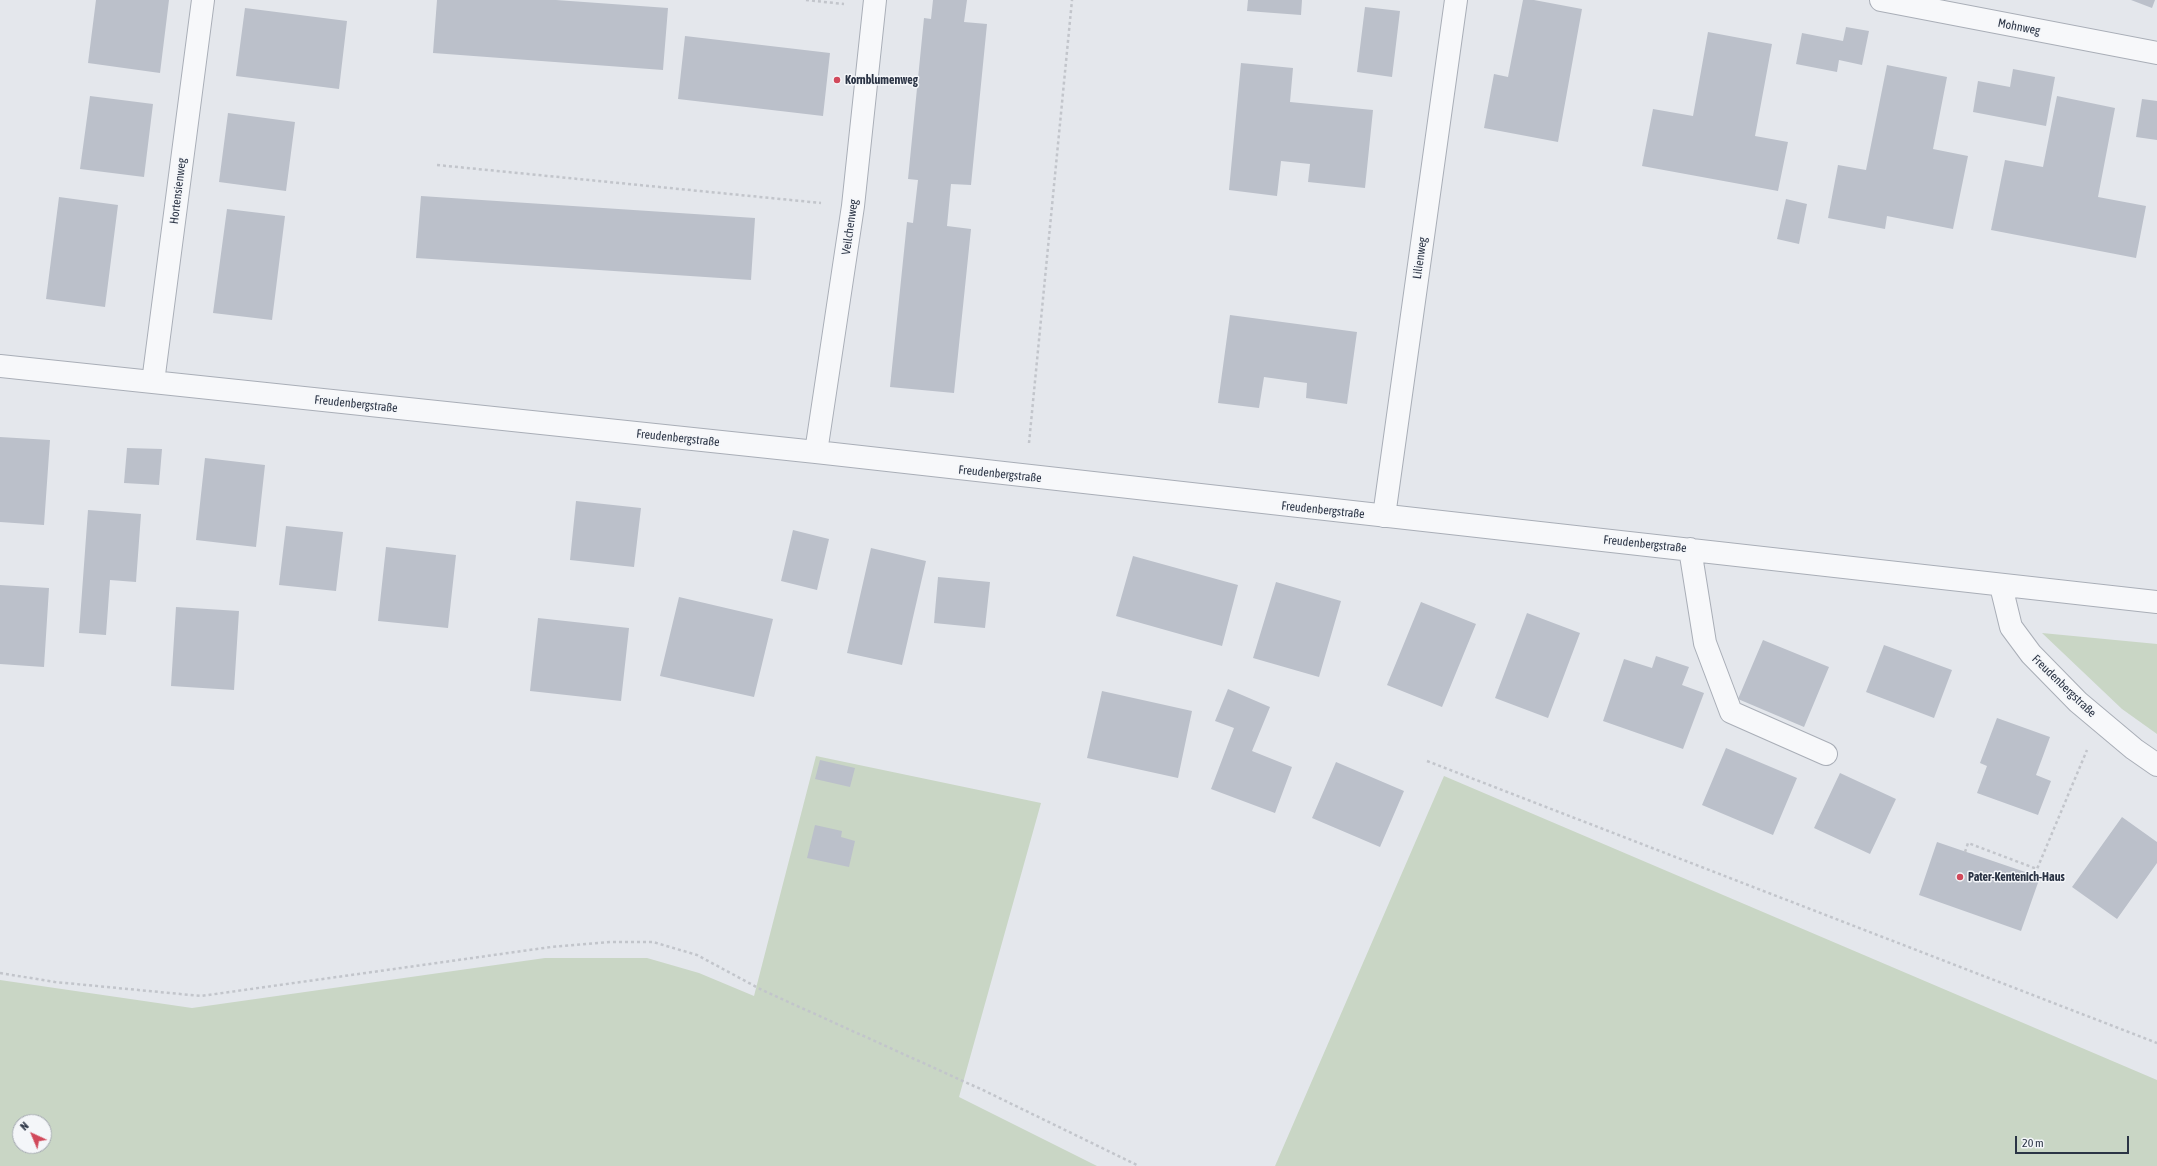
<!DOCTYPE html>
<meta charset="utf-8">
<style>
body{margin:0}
#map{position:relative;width:2157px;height:1166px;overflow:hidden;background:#e4e7ec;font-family:"Asap Condensed",sans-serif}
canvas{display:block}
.north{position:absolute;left:12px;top:1114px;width:40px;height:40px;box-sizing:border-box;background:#f4f6f9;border:1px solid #a4a8b1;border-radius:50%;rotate:316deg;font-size:11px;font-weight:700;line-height:16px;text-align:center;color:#2b3445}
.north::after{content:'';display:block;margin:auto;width:14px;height:18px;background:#d1495b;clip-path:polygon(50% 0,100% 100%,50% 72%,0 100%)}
.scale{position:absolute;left:2015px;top:1136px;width:114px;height:18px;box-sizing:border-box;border:2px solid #2b3445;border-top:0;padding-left:5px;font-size:12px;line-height:14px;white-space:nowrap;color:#2b3445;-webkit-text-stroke:3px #f4f6f9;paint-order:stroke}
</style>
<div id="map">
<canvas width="2157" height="1166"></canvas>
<div class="north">N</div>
<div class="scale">20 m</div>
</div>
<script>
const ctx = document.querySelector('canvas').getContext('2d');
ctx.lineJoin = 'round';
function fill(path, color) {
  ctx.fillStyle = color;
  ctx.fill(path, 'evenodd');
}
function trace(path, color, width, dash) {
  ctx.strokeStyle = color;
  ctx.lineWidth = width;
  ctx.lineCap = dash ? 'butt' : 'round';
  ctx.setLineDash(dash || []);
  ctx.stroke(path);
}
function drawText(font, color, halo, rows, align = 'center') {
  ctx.font = font + ' "Asap Condensed",sans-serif';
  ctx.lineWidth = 3;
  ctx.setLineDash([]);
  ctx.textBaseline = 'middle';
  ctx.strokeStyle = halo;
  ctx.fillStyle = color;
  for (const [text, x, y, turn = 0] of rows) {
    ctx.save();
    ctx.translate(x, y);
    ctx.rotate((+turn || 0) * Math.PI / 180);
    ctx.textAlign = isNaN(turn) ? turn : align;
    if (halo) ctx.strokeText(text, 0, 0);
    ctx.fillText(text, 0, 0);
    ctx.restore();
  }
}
const green = new Path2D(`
 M2042,633L2157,644V734L2122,709Z
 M816,756L1041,803L959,1097L1097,1166H0V980L192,1008L545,958H647L699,973L754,996ZM20,1122H44V1146H20Z
 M1444,776L2157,1080V1166H1275Z`);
const building = new Path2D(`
 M96,0H169L160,73L88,63Z
 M437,0H556L668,8L663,70L433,53Z
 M933,0H967L964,22L987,24L971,185L951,184L947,226L971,229L954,393L890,387L907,222L913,223L918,180L908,179L924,18L931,19Z
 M1248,0H1302L1301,15L1247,11Z
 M1523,0H1534L1582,9L1558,142L1484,128L1494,74L1508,77Z
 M2131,0H2155L2152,8Z
 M1365,7L1400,11L1392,77L1357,72Z
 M245,8L347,21L339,89L236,76Z
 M1846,27L1869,31L1862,65L1839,60L1837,72L1796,64L1802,33L1843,41Z
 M1708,32L1772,44L1755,136L1788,142L1778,191L1642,166L1653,109L1693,116Z
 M685,36L830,53L823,116L678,99Z
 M1241,63L1293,68L1290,102L1373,110L1365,188L1308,182L1310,164L1281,161L1277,196L1229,190Z
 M1887,65L1947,77L1933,149L1968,156L1953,229L1887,216L1885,229L1828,218L1838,165L1866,170Z
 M2013,69L2055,77L2046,126L1973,112L1978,81L2010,87Z
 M90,96L153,104L144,177L80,169Z
 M2057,96L2115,108L2098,197L2146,206L2136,258L1991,230L2005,160L2043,167Z
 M2142,99L2157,101V140L2136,137Z
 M228,113L295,122L286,191L219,182Z
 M421,196L755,218L751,280L416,258Z
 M59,197L118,205L105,307L46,299Z
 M1786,199L1807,204L1799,244L1777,239Z
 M227,209L285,216L272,320L213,313Z
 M1230,315L1357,332L1347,404L1306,398L1307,383L1264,377L1259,408L1218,403Z
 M0,437L50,440L44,525L0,522Z
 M127,448L162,449L159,485L124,483Z
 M205,458L265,465L256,547L196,540Z
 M576,501L641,508L634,567L570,560Z
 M88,510L141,514L136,582L110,580L106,635L79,633Z
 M286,526L343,532L336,591L279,585Z
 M793,530L829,539L817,590L781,581Z
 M386,547L456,555L448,628L378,621Z
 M871,548L926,561L902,665L847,653Z
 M1133,556L1238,585L1222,646L1116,616Z
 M938,577L990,582L985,628L934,623Z
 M1276,582L1341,601L1319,677L1253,658Z
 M0,585L49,588L44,667L0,664Z
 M679,597L773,619L754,697L660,676Z
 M1421,602L1476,624L1442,707L1387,685Z
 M176,607L239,611L234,690L171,686Z
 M1527,613L1580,633L1548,718L1495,698Z
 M538,618L629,628L621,701L530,691Z
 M1763,640L1829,667L1804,727L1738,699Z
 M1884,645L1952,670L1934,718L1866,692Z
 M1656,656L1689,667L1682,685L1704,693L1683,749L1603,721L1624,659L1652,668Z
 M1228,689L1270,707L1252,751L1292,767L1275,813L1211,789L1234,728L1215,721Z
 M1102,691L1192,711L1178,778L1087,758Z
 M1997,718L2050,737L2036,775L2051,781L2038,815L1977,793L1987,766L1980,763Z
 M1726,748L1797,778L1773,835L1702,805Z
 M820,760L855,768L850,787L815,779Z
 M1336,762L1404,791L1380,847L1312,818Z
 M1840,773L1896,799L1870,854L1814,828Z
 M2122,817L2157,842V863L2117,919L2072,887Z
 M815,825L842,831L841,837L855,841L849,867L807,858Z
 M1937,842L2040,877L2021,931L1919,895Z`);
const path = new Path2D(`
 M806,0L844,4
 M437,165L821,203
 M1029,443L1072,0
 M1427,761L2157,1043
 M1965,852L1968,843L2037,869L2087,750
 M0,973L55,982L201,996L551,947L610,942H653L697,955L762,990L985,1091L1139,1166`);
const minor = new Path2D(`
 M1881,0L2157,53
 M0,366L816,452L2157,602
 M153,382L203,0
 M816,452L853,206L875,0
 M1384,516L1456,0
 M1690,549L1705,643L1731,712L1826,754
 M2001,586L2011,627L2031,654L2078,702L2134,749L2157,765`);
const markers = [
 [837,80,4,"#d1495b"],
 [1960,877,4,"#d1495b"]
];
const streetNames = [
 ["Mohnweg",2019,27,11],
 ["Hortensienweg",178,191,-83],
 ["Veilchenweg",850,227,-82],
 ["Lilienweg",1420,258,-82],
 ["Freudenbergstraße",356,404,6],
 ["Freudenbergstraße",678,438,6],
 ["Freudenbergstraße",1000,474,6],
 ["Freudenbergstraße",1323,510,6],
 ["Freudenbergstraße",1645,544,6],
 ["Freudenbergstraße",2064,686,44]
];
const poiNames = [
 ["Kornblumenweg",845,80],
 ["Pater-Kentenich-Haus",1968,877]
];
fill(green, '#c9d6c5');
fill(building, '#bbc0ca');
trace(minor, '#a9aeb7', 24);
trace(path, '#c2c5cb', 2.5, [3, 3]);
trace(minor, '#f7f8fa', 22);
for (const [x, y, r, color] of markers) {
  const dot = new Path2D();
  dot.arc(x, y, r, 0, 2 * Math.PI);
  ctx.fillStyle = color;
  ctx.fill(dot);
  trace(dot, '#f4f6f9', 1.5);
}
drawText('12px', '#2b3445', '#f4f6f9', streetNames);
drawText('bold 12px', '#2b3445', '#f4f6f9', poiNames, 'left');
</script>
